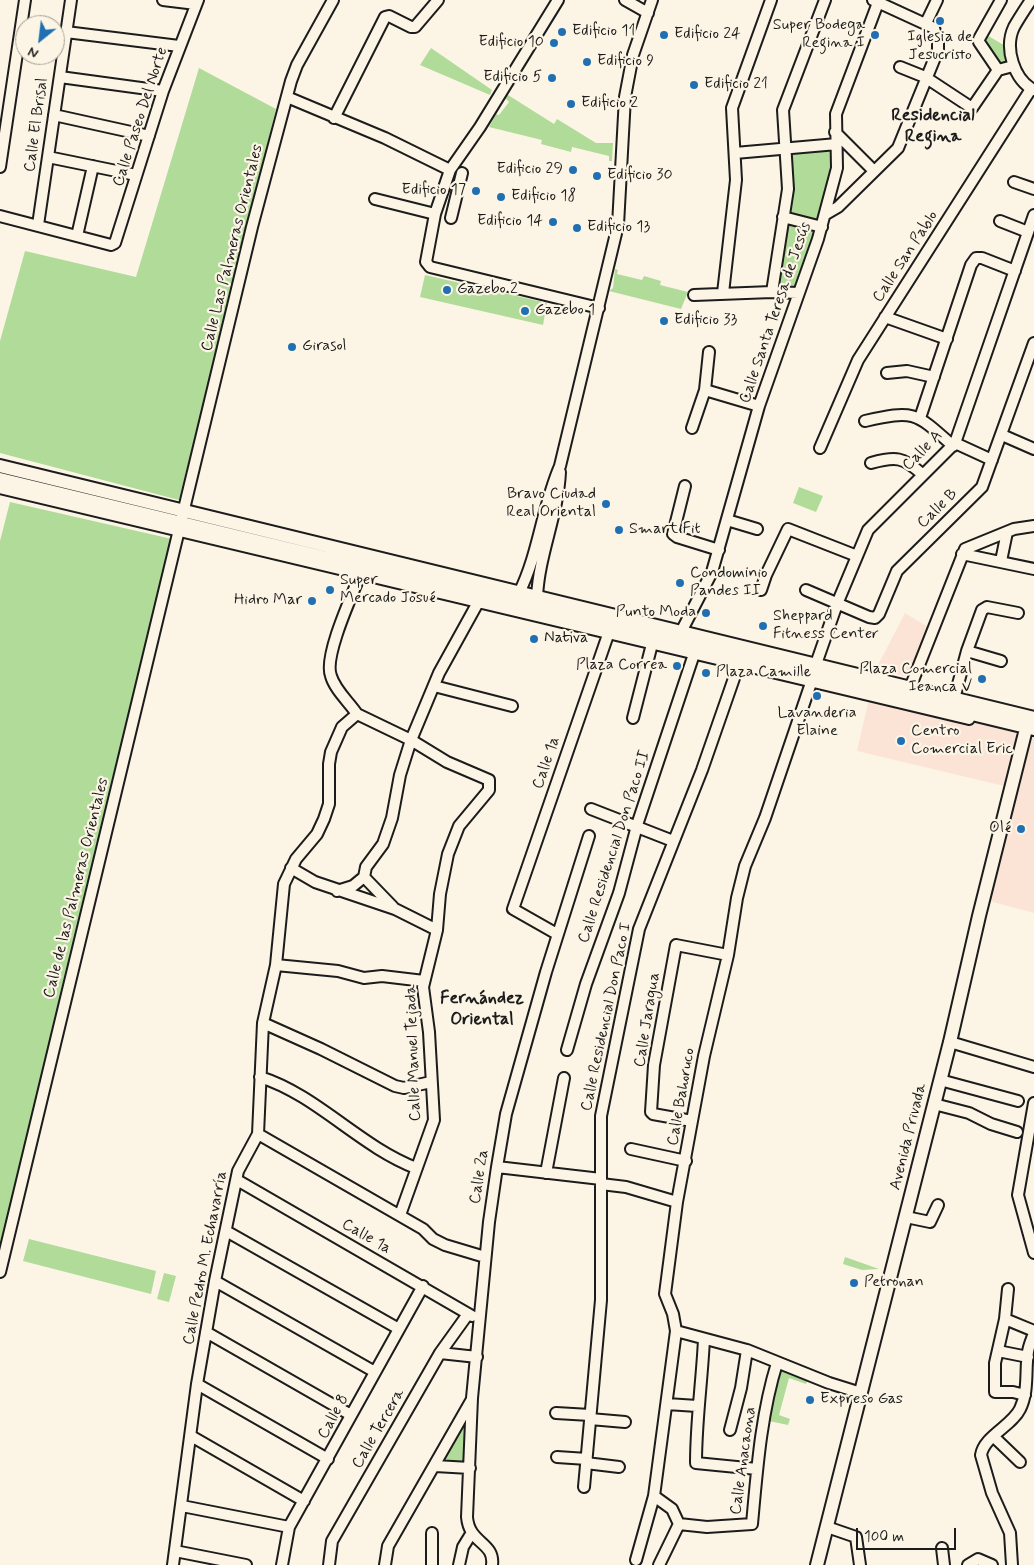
<!DOCTYPE html>
<meta charset="utf-8">
<style>
body{margin:0}
#map{position:relative;width:1034px;height:1565px;overflow:hidden;background:#fcf5e5;font-family:Mynerve,sans-serif}
canvas{display:block}
.north{position:absolute;left:15px;top:15px;width:50px;height:50px;box-sizing:border-box;background:#fcf5e5;border:1px solid #a29e95;border-radius:50%;rotate:209deg;font-size:14px;font-weight:700;line-height:20px;text-align:center;color:#1c1c1c}
.north::after{content:'';display:block;margin:auto;width:18px;height:22px;background:#1f6fb2;clip-path:polygon(50% 0,100% 100%,50% 72%,0 100%)}
.scale{position:absolute;left:856px;top:1528px;width:100px;height:22px;box-sizing:border-box;border:2px solid #1c1c1c;border-top:0;padding-left:6px;font-size:15px;line-height:18px;white-space:nowrap;color:#1c1c1c;-webkit-text-stroke:4px #fcf5e5;paint-order:stroke}
</style>
<div id="map">
<canvas width="1034" height="1565"></canvas>
<div class="north">N</div>
<div class="scale">100 m</div>
</div>
<script>
const ctx = document.querySelector('canvas').getContext('2d');
ctx.lineJoin = 'round';
function fill(path, color) {
  ctx.fillStyle = color;
  ctx.fill(path, 'evenodd');
}
function trace(path, color, width, dash) {
  ctx.strokeStyle = color;
  ctx.lineWidth = width;
  ctx.lineCap = dash ? 'butt' : 'round';
  ctx.setLineDash(dash || []);
  ctx.stroke(path);
}
function drawText(font, color, halo, rows, align = 'center') {
  ctx.font = font + ' Mynerve,sans-serif';
  ctx.lineWidth = 4.5;
  ctx.setLineDash([]);
  ctx.textBaseline = 'middle';
  ctx.strokeStyle = halo;
  ctx.fillStyle = color;
  for (const [text, x, y, turn = 0] of rows) {
    ctx.save();
    ctx.translate(x, y);
    ctx.rotate((+turn || 0) * Math.PI / 180);
    ctx.textAlign = isNaN(turn) ? turn : align;
    if (halo) ctx.strokeText(text, 0, 0);
    ctx.fillText(text, 0, 0);
    ctx.restore();
  }
}
const built = new Path2D(`
 M905,613L928,627L910,678L876,669Z
 M871,690L1015,730L1017,737L1004,786L857,751Z
 M1034,735V913L989,901L1029,744Z`);
const green = new Path2D(`
 M985,34L1007,47L1009,63L999,66L982,40Z
 M431,48L492,90L490,95L420,65Z
 M199,68L276,109L179,500L0,453V341L25,251L136,277Z
 M508,95L554,124L557,119L596,143H613L612,161H609V156L572,147L571,152L541,144L542,140L489,127L496,114L499,115L509,102L505,98Z
 M832,149L833,169L818,222L789,214V153Z
 M787,222L816,230L796,288L777,287L786,246Z
 M615,269L618,270L617,274L642,280L644,276L661,281L660,285L688,292L681,309L609,291L613,288Z
 M425,275L547,303L543,325L420,297Z
 M799,487L823,496L816,512L793,503Z
 M10,502L172,539L0,1257V541Z
 M29,1239L156,1271L151,1294L23,1261Z
 M845,1257L879,1269L862,1270L843,1264Z
 M164,1273L176,1276L169,1302L157,1299Z
 M781,1367L808,1378L806,1384L789,1378L779,1415L790,1419L788,1425L769,1421L771,1389Z
 M463,1425L467,1427L466,1464L442,1462Z`);
const minor = new Path2D(`
 M163,0L196,4
 M558,0L480,127L450,170L435,214L426,262L430,267L599,308
 M625,0L648,13
 M1031,0C1025,9 1019,18 1014,27C1004,48 1014,80 1034,90
 M926,23L937,0
 M66,32L179,46
 M900,67L925,77L972,108L998,70L1013,66
 M998,70L979,42V39L1001,0
 M60,77L163,91
 M287,97L385,138L450,170
 M54,115L149,136
 M334,118L385,17L389,16L411,27H415L438,0
 M835,132L874,171
 M735,153L837,144
 M48,157L136,175
 M0,167L25,0
 M1014,182L1034,189
 M375,199L435,214
 M826,214L838,207L898,148L938,50V42L934,28L873,0
 M0,216L111,245L115,243L163,91L198,0
 M783,217L822,227
 M451,218L462,173
 M1000,221L1028,232
 M38,225L71,0
 M77,236L93,166
 M772,292L788,189L783,110L825,0
 M723,293L736,180L732,108L771,0
 M694,295L772,292L798,293
 M885,317L947,339
 M887,373L907,371L934,377
 M705,390L759,406
 M920,418L971,265L976,258H982L1015,271
 M865,421C915,410 915,412 953,446
 M692,428L705,390L709,352
 M1002,435L1034,449
 M955,443L992,460
 M820,448L858,360L1031,89
 M871,463C896,456 903,457 922,474
 M685,486L673,534L677,537L719,550
 M0,488L969,719
 M727,520L757,529
 M962,554L1034,569
 M1001,561L1007,532
 M761,590L766,575L788,529L857,556
 M806,590L869,617L875,618L879,614L897,571L982,487L1034,343
 M519,593C539,553 542,507 560,466L618,225L625,97L633,55L652,0
 M537,597C539,554 558,515 560,472
 M681,632L712,572L759,406L818,239L837,168L836,114L879,0
 M967,651L1001,661
 M816,664L837,604L868,530L955,443L1034,215
 M434,686L512,706
 M910,688L965,549L1014,529L1034,526
 M954,699L967,651L982,610L987,607L1018,613
 M357,714L411,740L447,762L489,780V790L459,826L448,854L440,894L437,930L423,987L429,1032L434,1120L400,1215
 M357,714C349,702 335,690 331,676C323,656 354,591 363,568
 M633,718L652,644
 M591,809L673,841
 M291,868L315,882L395,909L437,930
 M364,877L393,907
 M337,891L353,886L364,877L366,867L383,844L392,818L400,775L411,740L439,673L481,597
 M557,934L513,909L610,629
 M276,965L338,971L364,978L382,976L424,981
 M263,1023L321,1049L395,1086L404,1088L431,1082
 M950,1042L1034,1067
 M567,1050L586,984L619,893L638,822L694,654
 M260,1077C317,1095 359,1146 416,1168
 M940,1080L1018,1101
 M1034,1103L1018,1195L1034,1253
 M934,1104L969,1113L991,1124L1017,1132
 M692,1121L653,1114L651,1112L654,1065L676,945L728,955
 M258,1134L423,1229L433,1239L445,1245L485,1257
 M631,1149L686,1161
 M497,1167L601,1179
 M546,1173L564,1078
 M237,1180L472,1316
 M601,1184L626,1187L677,1202
 M906,1217L930,1222L938,1205
 M226,1231L399,1329
 M0,1272L252,227L291,81L297,65L333,0
 M215,1281L375,1372
 M1005,1319L1008,1289
 M676,1331L747,1350L829,1383L861,1393
 M206,1332L351,1415
 M704,1339C702,1381 696,1421 696,1463L757,1469
 M998,1351L1028,1357
 M440,1353L477,1357
 M197,1384L328,1459
 M1025,1395L1013,1392H995V1363L1005,1319L1034,1331
 M667,1404L697,1406
 M556,1413L590,1415
 M590,1419L625,1422
 M730,1430L741,1388L747,1350
 M191,1436L304,1501
 M994,1437L1020,1462
 M557,1457L587,1459
 M586,1463L619,1467
 M435,1466L470,1468
 M584,1487L601,1300V1116L639,929L702,770L740,661
 M182,1506L289,1527
 M679,1524L672,1509L654,1496L676,1331L673,1314L665,1294L677,1202L704,1056L728,955L737,898L745,866L765,818L813,677
 M679,1524L707,1527L752,1524C757,1470 761,1414 777,1363
 M827,1527L856,1537L860,1565
 M942,1548L944,1565
 M175,1551L246,1565
 M636,1560L654,1496
 M173,1565L197,1384L215,1281L238,1171L258,1134L263,1023L276,965L284,884L296,859L317,834L324,819L329,804V764L331,752L342,727L357,714
 M282,1565L289,1527L423,1286
 M329,1565L332,1541L440,1353L468,1314
 M385,1565L388,1546L471,1401
 M432,1565V1533
 M459,1565L463,1547L471,1534
 M492,1565C495,1542 469,1544 467,1517L472,1398L489,1222L497,1167L506,1114L546,972L589,836
 M659,1565L679,1524
 M968,1565L978,1559L992,1565
 M1012,1565L1010,1533L992,1493L981,1455C984,1436 1012,1426 1020,1409C1029,1391 1025,1370 1028,1352C1029,1345 1032,1339 1034,1333`);
const major = new Path2D(`
 M0,466L1034,718
 M0,479L1034,729
 M817,1565L950,1042L979,916L1028,721`);
const markers = [
 [940,21,5,"#1f6fb2"],
 [562,32,5,"#1f6fb2"],
 [664,35,5,"#1f6fb2"],
 [875,35,5,"#1f6fb2"],
 [554,43,5,"#1f6fb2"],
 [587,62,5,"#1f6fb2"],
 [552,78,5,"#1f6fb2"],
 [694,85,5,"#1f6fb2"],
 [571,104,5,"#1f6fb2"],
 [573,170,5,"#1f6fb2"],
 [597,176,5,"#1f6fb2"],
 [476,191,5,"#1f6fb2"],
 [501,197,5,"#1f6fb2"],
 [553,222,5,"#1f6fb2"],
 [577,228,5,"#1f6fb2"],
 [447,290,5,"#1f6fb2"],
 [525,311,5,"#1f6fb2"],
 [664,321,5,"#1f6fb2"],
 [292,347,5,"#1f6fb2"],
 [606,504,5,"#1f6fb2"],
 [619,530,5,"#1f6fb2"],
 [680,583,5,"#1f6fb2"],
 [330,590,5,"#1f6fb2"],
 [312,601,5,"#1f6fb2"],
 [706,613,5,"#1f6fb2"],
 [763,626,5,"#1f6fb2"],
 [534,639,5,"#1f6fb2"],
 [677,666,5,"#1f6fb2"],
 [706,673,5,"#1f6fb2"],
 [982,679,5,"#1f6fb2"],
 [817,696,5,"#1f6fb2"],
 [901,741,5,"#1f6fb2"],
 [1021,829,5,"#1f6fb2"],
 [854,1283,5,"#1f6fb2"],
 [810,1400,5,"#1f6fb2"]
];
const poiNames = [
 ["Super Bodega",865,26,"right"],
 ["Regina I",865,44,"right"],
 ["Edificio 11",572,32],
 ["Edificio 24",674,35],
 ["Iglesia de",940,38,"center"],
 ["Jesucristo",940,56,"center"],
 ["Edificio 10",544,43,"right"],
 ["Edificio 9",597,62],
 ["Edificio 5",542,78,"right"],
 ["Edificio 21",704,85],
 ["Edificio 2",581,104],
 ["Edificio 29",563,170,"right"],
 ["Edificio 30",607,176],
 ["Edificio 17",466,191,"right"],
 ["Edificio 18",511,197],
 ["Edificio 14",543,222,"right"],
 ["Edificio 13",587,228],
 ["Gazebo 2",457,290],
 ["Gazebo 1",535,311],
 ["Edificio 33",674,321],
 ["Girasol",302,347],
 ["Bravo Ciudad",596,495,"right"],
 ["Real Oriental",596,513,"right"],
 ["Smart Fit",629,530],
 ["Condominio",690,574],
 ["Pandes II",690,592],
 ["Super",340,581],
 ["Mercado Josué",340,599],
 ["Hidro Mar",302,601,"right"],
 ["Punto Moda",696,613,"right"],
 ["Sheppard",773,617],
 ["Fitness Center",773,635],
 ["Nativa",544,639],
 ["Plaza Correa",667,666,"right"],
 ["Plaza Comercial",972,670,"right"],
 ["Ieanca V",972,688,"right"],
 ["Plaza Camille",716,673],
 ["Lavanderia",817,714,"center"],
 ["Elaine",817,732,"center"],
 ["Centro",911,732],
 ["Comercial Eric",911,750],
 ["Olé",1011,829,"right"],
 ["Petronan",864,1283],
 ["Expreso Gas",820,1400]
];
const streetNames = [
 ["Calle Paseo Del Norte",141,117,-72],
 ["Calle El Brisal",37,125,-82],
 ["Calle Las Palmeras Orientales",233,248,-76],
 ["Calle San Pablo",906,257,-57],
 ["Calle Santa Teresa de Jesús",776,313,-71],
 ["Calle A",923,451,-46],
 ["Calle B",938,509,-44],
 ["Calle 1a",547,763,-71],
 ["Calle Residencial Don Paco II",615,847,-72],
 ["Calle de las Palmeras Orientales",77,888,-76],
 ["Calle Residencial Don Paco I",607,1017,-78],
 ["Calle Jaragua",648,1020,-81],
 ["Calle Manuel Tejada",414,1053,-92],
 ["Calle Bahoruco",682,1097,-80],
 ["Avenida Privada",909,1137,-76],
 ["Calle 2a",480,1177,-81],
 ["Calle 1a",366,1237,30],
 ["Calle Pedro M. Echavarría",206,1258,-79],
 ["Calle 8",334,1417,-62],
 ["Calle Tercera",379,1429,-60],
 ["Calle Anacaona",744,1461,-82]
];
const neighbourhoodNames = [
 ["Residencial",933,116],
 ["Regina",933,137],
 ["Fernández",482,999],
 ["Oriental",482,1020]
];
fill(built, '#fbe4d6');
fill(green, '#b0db99');
trace(minor, '#1c1c1c', 14);
trace(major, '#1c1c1c', 16);
trace(minor, '#fcf5e5', 10);
trace(major, '#fcf5e5', 12);
for (const [x, y, r, color] of markers) {
  const dot = new Path2D();
  dot.arc(x, y, r, 0, 2 * Math.PI);
  ctx.fillStyle = color;
  ctx.fill(dot);
  trace(dot, '#fcf5e5', 2);
}
drawText('16px', '#1c1c1c', '#fcf5e5', poiNames, 'left');
drawText('16px', '#1c1c1c', '#fcf5e5', streetNames);
drawText('bold 18px', '#1c1c1c', '#fcf5e5', neighbourhoodNames);
</script>
